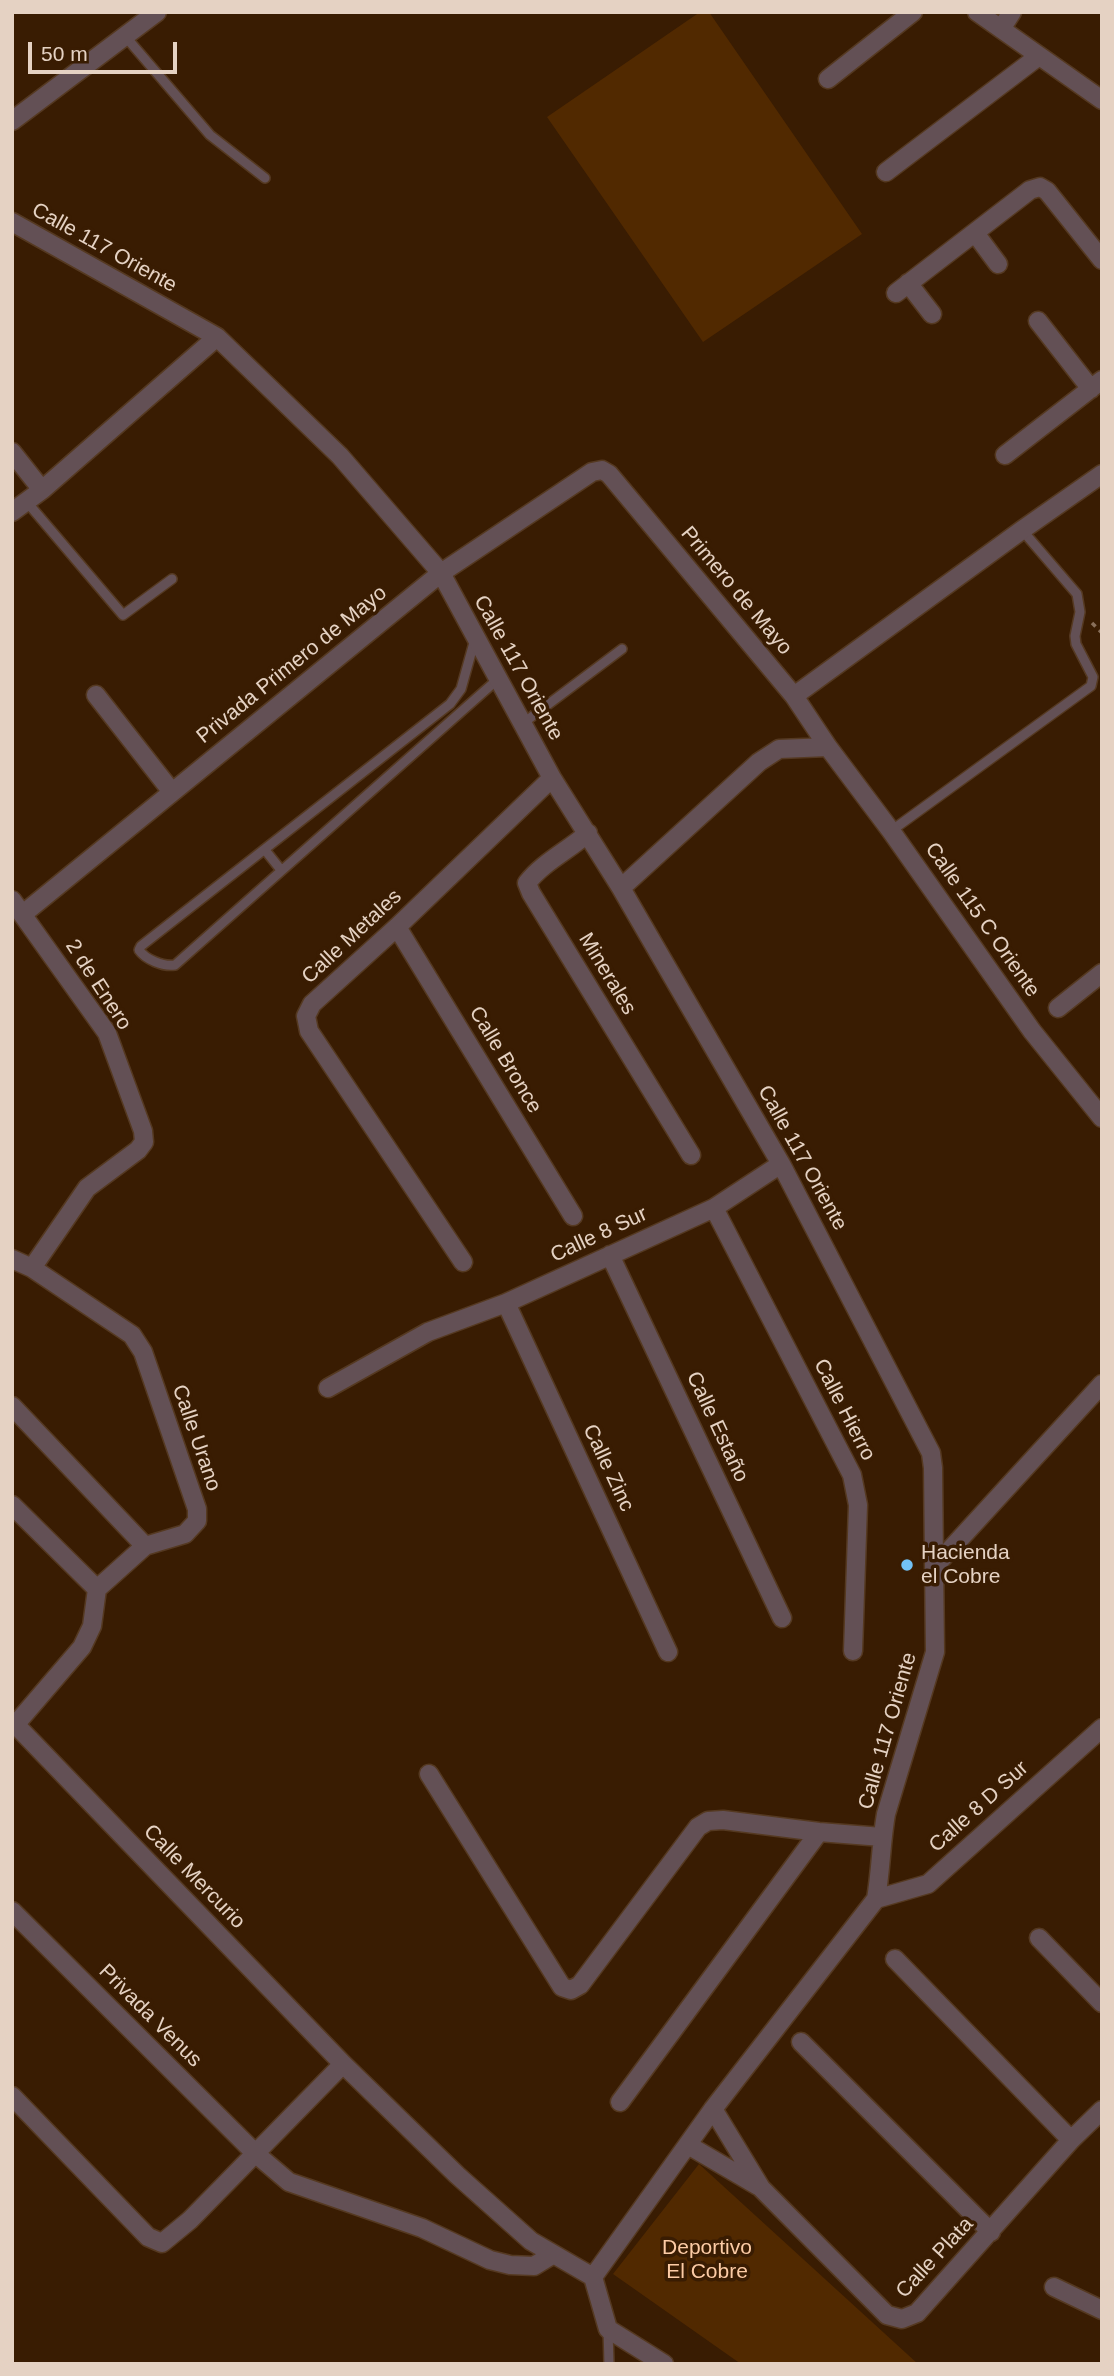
<!DOCTYPE html>
<meta charset="utf-8">
<style>
body{margin:0}
#map{position:relative;width:1114px;height:2376px;overflow:hidden;background:#391c02;font-family:Helvetica,sans-serif}
canvas{display:block}
.frame{position:absolute;inset:0;border:14px solid #e5d2c3;pointer-events:none}
.scale{position:absolute;left:28px;top:42px;width:149px;height:32px;box-sizing:border-box;border:4px solid #e5d2c3;border-top:0;padding-left:9px;font-size:21px;line-height:24px;white-space:nowrap;color:#e5d2c3;-webkit-text-stroke:5px #391c02;paint-order:stroke}
</style>
<div id="map">
<canvas width="1114" height="2376"></canvas>
<div class="frame"></div>
<div class="scale">50 m</div>
</div>
<script>
const ctx = document.querySelector('canvas').getContext('2d');
ctx.lineJoin = 'round';
function fill(path, color) {
  ctx.fillStyle = color;
  ctx.fill(path, 'evenodd');
}
function trace(path, color, width, dash) {
  ctx.strokeStyle = color;
  ctx.lineWidth = width;
  ctx.lineCap = dash ? 'butt' : 'round';
  ctx.setLineDash(dash || []);
  ctx.stroke(path);
}
function drawText(font, color, halo, rows, align = 'center') {
  ctx.font = font + ' Helvetica,sans-serif';
  ctx.lineWidth = 7;
  ctx.setLineDash([]);
  ctx.textBaseline = 'middle';
  ctx.strokeStyle = halo;
  ctx.fillStyle = color;
  for (const [text, x, y, turn = 0] of rows) {
    ctx.save();
    ctx.translate(x, y);
    ctx.rotate((+turn || 0) * Math.PI / 180);
    ctx.textAlign = isNaN(turn) ? turn : align;
    if (halo) ctx.strokeText(text, 0, 0);
    ctx.fillText(text, 0, 0);
    ctx.restore();
  }
}
const green = new Path2D(`
 M700,12H709L862,234L703,342L547,117Z
 M699,2164L918,2364H741L613,2274Z`);
const path = new Path2D(`
 M1092,623L1102,633`);
const lane = new Path2D(`
 M125,36L210,135L265,178
 M26,501L123,615L172,579
 M475,639L461,689L450,704L141,946L139,950C145,959 163,967 175,965L498,679
 M522,724L622,649
 M891,831L1091,686L1093,677L1076,644L1075,636L1080,612L1077,594L1022,530
 M265,850L281,870
 M608,2329L609,2364`);
const street = new Path2D(`
 M977,12L1102,100
 M1001,29L1012,12
 M828,79L913,12
 M12,121L157,12
 M886,172L1039,56
 M12,222L217,337L340,456L441,573L552,778L621,888L781,1164L931,1453L933,1468L935,1652L886,1814C881,1842 881,1870 876,1899L713,2109L593,2277
 M975,233L998,264
 M908,283L932,314
 M896,293L1030,190L1040,187L1047,191L1102,260
 M1038,321L1091,389
 M12,452L42,490
 M1005,455L1102,380
 M12,512L42,490L217,337
 M96,695L172,792
 M794,696L1022,530L1102,474
 M588,833C569,850 542,863 527,883L531,893L691,1155
 M621,888L759,762L779,749L828,747
 M12,900L107,1033L143,1131L144,1142L138,1150L87,1188L32,1268L12,1259
 M23,914L441,573L592,472L602,470L609,474L794,696L828,747L891,831L1032,1031L1102,1118
 M397,927L573,1216
 M1058,1008L1102,973
 M714,1208L852,1475L858,1505L853,1651
 M610,1255L782,1618
 M463,1262L309,1031L306,1016L312,1004L397,927L552,778
 M506,1303L668,1652
 M328,1388L428,1332L506,1303L714,1208L781,1164
 M12,1406L145,1546
 M12,1505L97,1589
 M936,1565L1102,1384
 M12,1721L343,2064L457,2175L531,2241L593,2277L608,2329L664,2364
 M16,1724L82,1647L92,1626L97,1589L145,1546L185,1534L197,1521V1509L143,1352L132,1335L32,1268
 M429,1774L562,1987L571,1990L580,1985L698,1827L708,1821L723,1820L819,1832L882,1837
 M876,1899L928,1884L1102,1728
 M12,1911L256,2154L289,2182L422,2228L490,2260L510,2265L534,2266L552,2255
 M1039,1938L1102,2003
 M895,1959L1071,2140
 M801,2042L991,2232
 M12,2096L148,2237L162,2243L190,2220L343,2064
 M620,2102L819,1832
 M713,2109L761,2188L887,2315L902,2319L917,2313L1071,2140L1102,2110
 M688,2145L758,2186
 M1054,2287L1102,2310`);
const markers = [
 [907,1565,7,"#72c1f5"]
];
const streetNames = [
 ["Calle 117 Oriente",104,248,29],
 ["Primero de Mayo",736,591,50],
 ["Privada Primero de Mayo",292,665,-39],
 ["Calle 117 Oriente",518,668,61],
 ["Calle 115 C Oriente",982,920,55],
 ["Calle Metales",352,937,-43],
 ["Minerales",607,974,59],
 ["2 de Enero",98,985,57],
 ["Calle Bronce",505,1060,59],
 ["Calle 117 Oriente",802,1158,61],
 ["Calle 8 Sur",599,1235,-25],
 ["Calle Hierro",844,1410,63],
 ["Calle Estaño",717,1427,65],
 ["Calle Urano",196,1438,71],
 ["Calle Zinc",608,1468,65],
 ["Calle 117 Oriente",888,1731,-74],
 ["Calle 8 D Sur",979,1807,-42],
 ["Calle Mercurio",194,1877,46],
 ["Privada Venus",150,2016,45],
 ["Calle Plata",935,2258,-47]
];
const poiNames = [
 ["Hacienda",921,1553],
 ["el Cobre",921,1577]
];
const parkNames = [
 ["Deportivo",707,2248],
 ["El Cobre",707,2272]
];
fill(green, '#512900');
trace(lane, '#553921', 12);
trace(street, '#553921', 21);
trace(path, '#886f5a', 3.5, [5, 5]);
trace(lane, '#635055', 9);
trace(street, '#635055', 18);
for (const [x, y, r, color] of markers) {
  const dot = new Path2D();
  dot.arc(x, y, r, 0, 2 * Math.PI);
  ctx.fillStyle = color;
  ctx.fill(dot);
  trace(dot, '#391c02', 2.5);
}
drawText('21px', '#e5d2c3', '#391c02', streetNames);
drawText('21px', '#e5d2c3', '#391c02', poiNames, 'left');
drawText('21px', '#fccba5', '#391c02', parkNames);
</script>
